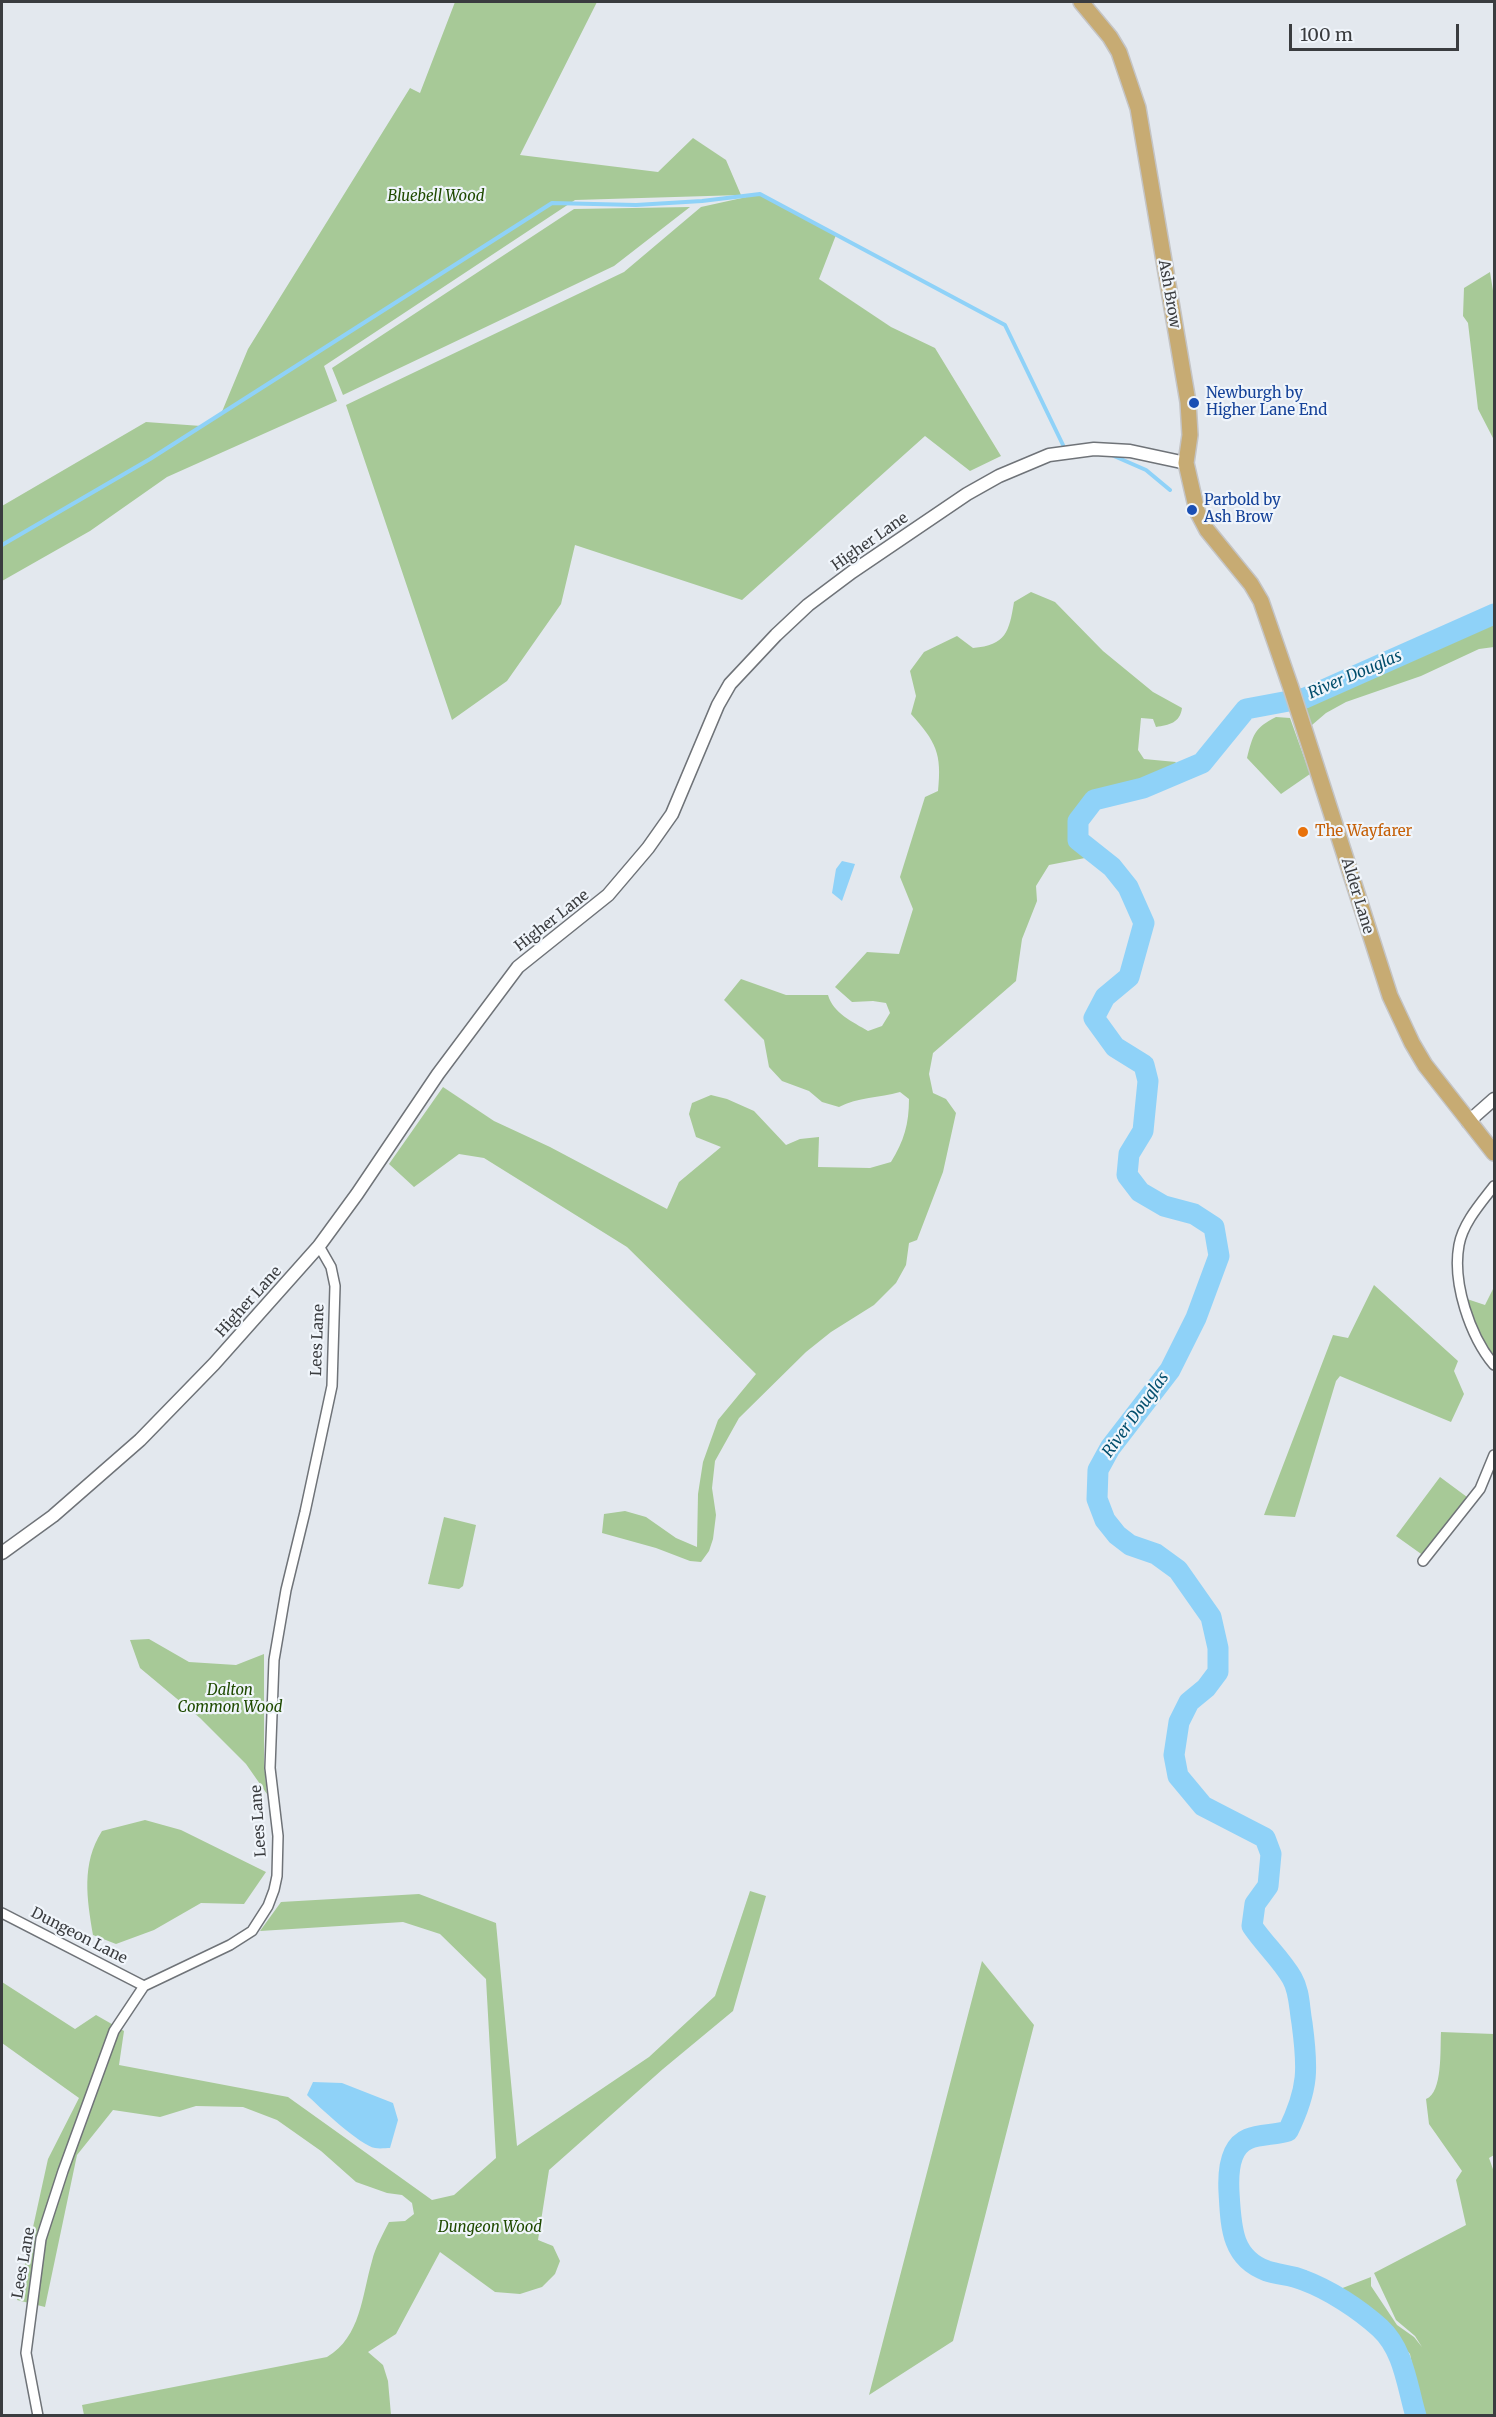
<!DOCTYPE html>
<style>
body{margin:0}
#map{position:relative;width:1496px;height:2417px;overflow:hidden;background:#e3e8ee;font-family:Merriweather,serif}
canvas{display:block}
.frame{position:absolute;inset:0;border:3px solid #3a3c3f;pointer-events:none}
.scale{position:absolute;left:1289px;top:24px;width:170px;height:27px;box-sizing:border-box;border:3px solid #3a3c3f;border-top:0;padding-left:8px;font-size:18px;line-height:21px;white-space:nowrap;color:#3a3c3f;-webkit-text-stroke:4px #f0f5fb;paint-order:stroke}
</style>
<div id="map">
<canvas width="1496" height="2417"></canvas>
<div class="frame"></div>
<div class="scale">100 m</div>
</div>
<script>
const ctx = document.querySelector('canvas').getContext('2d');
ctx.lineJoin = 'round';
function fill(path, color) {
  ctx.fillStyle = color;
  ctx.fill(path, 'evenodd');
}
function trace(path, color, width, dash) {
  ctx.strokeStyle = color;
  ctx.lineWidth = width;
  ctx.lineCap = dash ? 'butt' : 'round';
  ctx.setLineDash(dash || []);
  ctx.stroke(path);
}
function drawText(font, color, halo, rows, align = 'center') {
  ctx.font = font + ' Merriweather,serif';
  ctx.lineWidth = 4.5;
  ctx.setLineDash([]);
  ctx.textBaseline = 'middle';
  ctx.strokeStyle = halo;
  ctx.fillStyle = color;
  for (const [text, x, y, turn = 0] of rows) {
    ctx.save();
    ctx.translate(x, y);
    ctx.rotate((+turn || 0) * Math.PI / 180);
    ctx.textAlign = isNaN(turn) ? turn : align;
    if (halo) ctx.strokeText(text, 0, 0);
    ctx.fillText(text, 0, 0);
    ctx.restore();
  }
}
const green = new Path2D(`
 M455,2H597L520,155L658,172L693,138L726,160L741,195L575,200L324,366L337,401L167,477L90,531L2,581V506L146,422L201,426L221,414L248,349L410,88L420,93Z
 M760,194L836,235L819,279L891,327L935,348L1001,456L970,471L925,436L742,600L575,545L561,604L507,681L452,720L346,405L624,272L701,207Z
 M690,207L614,266L343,395L332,368L574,209Z
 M1490,272L1494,297V440L1478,409L1468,323L1463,316L1464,288Z
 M1031,592L1055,602L1103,651L1153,692L1182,708C1180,723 1169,725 1156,727L1153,719L1141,718L1138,750L1144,759L1176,762C1155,792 1105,774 1083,806C1079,813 1074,820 1075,828C1075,837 1082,849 1085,858L1049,865L1036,886L1037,901L1022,939L1016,981L933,1053L929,1074L933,1093L946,1099L956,1113L943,1172L917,1240L909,1243L906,1265L896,1283L874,1305L831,1332L806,1352L739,1418L715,1461L712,1488L716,1515L713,1539L709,1551L701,1562L690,1561L656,1548L602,1533L604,1514L625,1511L646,1517L676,1538L697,1547L698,1494L703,1462L718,1420L756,1374L627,1247L484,1158L459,1154L414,1187L389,1164L443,1087L494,1121L550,1147L667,1209L679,1182L721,1147L696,1137L689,1114L692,1103L711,1095L727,1099L754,1111L786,1145L800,1139L819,1137L818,1167L870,1168L891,1162C904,1141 909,1124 909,1099L900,1092C879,1098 858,1097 839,1107L822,1102L809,1091L782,1081L769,1067L764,1040L724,1000L741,979L786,995H828C833,1013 853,1022 868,1031L882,1026L890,1013L886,1003L873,1001L852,1002L835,987L867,952L899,954L913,909L900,877L925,797L938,791C942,753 936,742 911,714L916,696L910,671L924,652L957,636L973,648C1006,645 1009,632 1014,602Z
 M1494,614V647L1479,649L1421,676L1346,702L1326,713L1305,731L1295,700Z
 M1276,717L1290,718L1310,774L1281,794L1247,758C1253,735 1254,728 1276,717Z
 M1374,1285L1458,1361L1454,1371L1464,1394L1451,1422L1340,1376L1336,1381L1295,1517L1264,1515L1333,1335L1348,1338Z
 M1494,1287V1361L1475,1325L1467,1299L1485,1305Z
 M1440,1477L1467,1497L1424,1556L1396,1536Z
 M444,1517L476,1525L463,1586L459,1589L428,1584Z
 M149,1639L189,1662L236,1665L264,1654V1765L267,1794L246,1764L200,1718L140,1668L130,1640Z
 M145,1820L181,1830L266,1872L244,1904L201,1903L154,1930L116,1944L93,1935C87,1899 81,1864 102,1831Z
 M750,1891L766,1896L733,2011L663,2069L549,2170L538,2240L553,2246L560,2261L555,2274L542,2287L520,2294L495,2292L440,2252L396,2334L368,2352L383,2365L388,2381L391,2415H84L82,2405L327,2357C361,2337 362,2295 372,2261C375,2248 383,2234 389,2222L405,2221L414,2214L412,2203L402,2195L387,2193L356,2182L321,2151L277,2120L243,2107L196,2106L160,2117L113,2110L77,2155L45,2307L17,2300L48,2159L79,2098L2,2043V1982L75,2029L96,2015L124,2031L119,2065L288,2097L432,2200L454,2195L496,2158L486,1979L440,1934L403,1922L260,1931L281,1902L419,1894L496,1923L517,2146L649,2057L715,1996Z
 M982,1961L1034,2025L953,2341L869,2395Z
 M1441,2032L1494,2034V2155L1489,2158L1494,2172V2415H1426L1412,2385L1414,2374L1410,2354L1385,2326L1377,2313L1340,2289L1371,2277V2286L1397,2325L1414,2337L1422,2347L1415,2336L1396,2320L1374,2273L1466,2225L1456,2180L1462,2171L1429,2124L1426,2099C1443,2093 1440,2048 1441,2032Z`);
const water = new Path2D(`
 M842,861L855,864L842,901L832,893L836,869Z
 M313,2082L342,2083L393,2103L398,2120L390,2148C386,2148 380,2149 375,2148C361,2146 318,2106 307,2095Z`);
const stream = new Path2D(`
 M1114,456L1146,470L1170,490
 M2,545L150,459L552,203L636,205L702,201L760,194L1005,325L1063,445`);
const river = new Path2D(`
 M1416,2416C1407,2386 1404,2350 1380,2328C1359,2309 1330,2290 1303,2280C1292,2275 1279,2275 1267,2271C1231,2258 1231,2226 1229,2192C1228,2174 1229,2147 1248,2139C1260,2134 1276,2135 1288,2131C1309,2088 1308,2068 1302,2023C1299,2007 1300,1992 1292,1978C1281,1959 1264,1944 1252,1926L1255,1904L1268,1886L1271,1854L1265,1838L1203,1806L1178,1776L1174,1755L1179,1722L1189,1702L1206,1688L1218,1672V1648L1211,1617L1178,1570L1156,1554L1130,1545L1117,1535L1105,1520L1097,1499L1098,1470L1110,1448L1170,1370L1196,1318L1219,1256L1214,1227L1194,1214L1164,1206L1140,1192L1127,1175L1129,1154L1143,1131L1148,1081L1144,1065L1115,1047L1094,1018L1105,997L1129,977L1144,923L1128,887L1112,867L1078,840V821L1094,800L1143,788L1202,763L1246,709L1305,698L1494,614`);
const minor = new Path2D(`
 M1494,1186C1481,1203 1463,1223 1459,1245C1452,1283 1470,1336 1494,1365
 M1423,1561L1480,1489L1494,1455
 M2,1913L144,1986
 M38,2416L26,2353L41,2239L63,2171L114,2031L144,1986L230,1945L252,1931L268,1906L274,1890L277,1876L278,1836L270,1768L274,1660L286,1590L305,1512L332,1386L335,1286L331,1267L319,1246`);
const tertiary = new Path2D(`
 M1468,1122L1494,1099
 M2,1553L53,1516L140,1440L214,1364L319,1246L357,1194L438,1074L518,967L608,895L648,848L672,814L718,705L730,684L776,635L808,605L852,572L967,494L999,476L1049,455L1094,449L1130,451L1186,463`);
const trunk = new Path2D(`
 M1081,2L1110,37L1119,52L1138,108L1188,402L1190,435L1186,463L1197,511L1207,530L1251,584L1261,601L1291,688L1390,996L1412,1043L1425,1065L1494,1153`);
const markers = [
 [1194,403,6,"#1a4fb4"],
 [1192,510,6,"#1a4fb4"],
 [1303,832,6,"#e8710a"]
];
const parkNames = [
 ["Bluebell Wood",436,197],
 ["Dalton",230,1691],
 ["Common Wood",230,1708],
 ["Dungeon Wood",490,2228]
];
const streetNames = [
 ["Ash Brow",1169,294,80],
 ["Higher Lane",870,542,-35],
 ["Alder Lane",1357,896,73],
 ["Higher Lane",552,921,-38],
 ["Higher Lane",249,1302,-48],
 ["Lees Lane",318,1340,-88],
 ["Lees Lane",259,1821,-94],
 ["Dungeon Lane",79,1936,27],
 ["Lees Lane",24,2263,-80]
];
const transitNames = [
 ["Newburgh by",1206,394],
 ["Higher Lane End",1206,411],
 ["Parbold by",1204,501],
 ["Ash Brow",1204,518]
];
const foodNames = [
 ["The Wayfarer",1315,832]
];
const waterNames = [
 ["River Douglas",1355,675,-23],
 ["River Douglas",1136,1415,-54]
];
fill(green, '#a7c997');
fill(water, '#8fd2f8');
trace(stream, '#8fd2f8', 4);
trace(river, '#8fd2f8', 21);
trace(minor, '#6f7378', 12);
trace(tertiary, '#6f7378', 15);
trace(trunk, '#c4c4c5', 18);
trace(minor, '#fff', 9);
trace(tertiary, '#fff', 12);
trace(trunk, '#c7ab73', 15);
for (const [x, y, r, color] of markers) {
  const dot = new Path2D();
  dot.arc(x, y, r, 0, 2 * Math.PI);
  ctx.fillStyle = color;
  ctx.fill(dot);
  trace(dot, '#f0f5fb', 2);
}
drawText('italic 15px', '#1f4a00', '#f0f5fb', parkNames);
drawText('15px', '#3a3c3f', '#f0f5fb', streetNames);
drawText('15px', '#164399', '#f0f5fb', transitNames, 'left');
drawText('15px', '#c56008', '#f0f5fb', foodNames, 'left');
drawText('italic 16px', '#024e6d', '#f0f5fb', waterNames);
</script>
